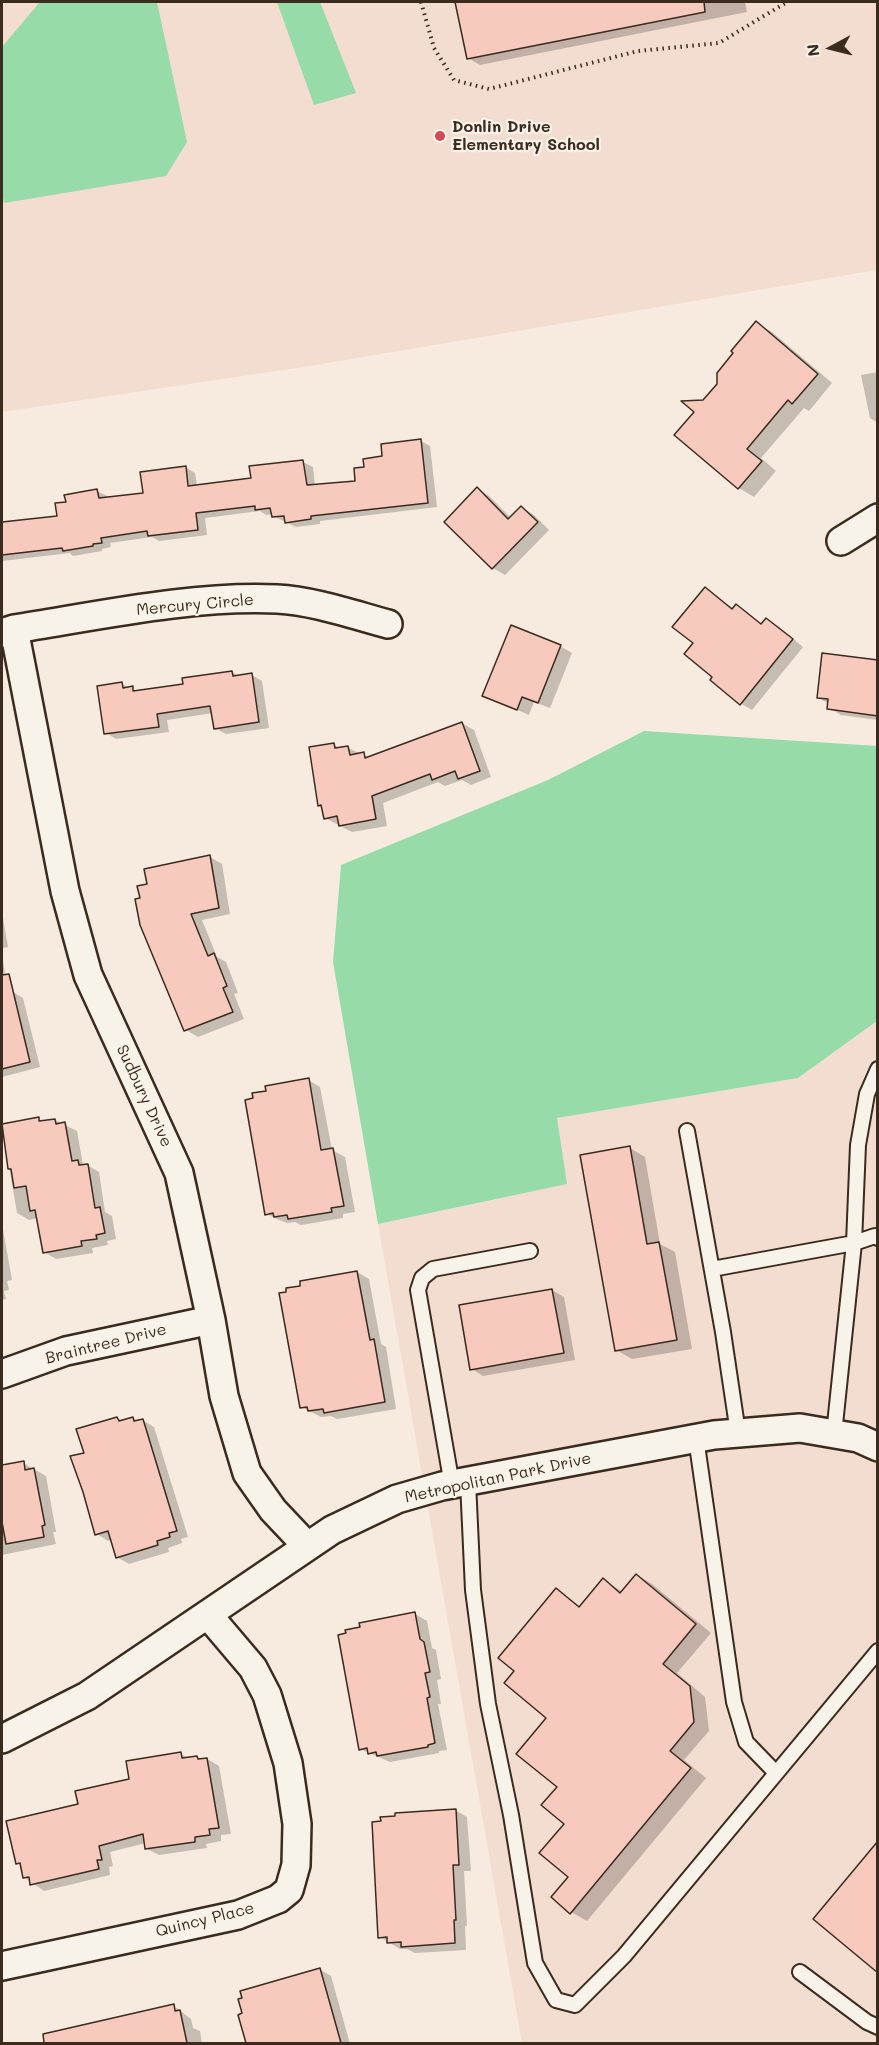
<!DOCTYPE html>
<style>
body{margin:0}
#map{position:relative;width:879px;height:2045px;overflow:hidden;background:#f7ebdf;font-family:Mali,sans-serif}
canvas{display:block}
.frame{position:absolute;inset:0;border:3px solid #3b2a1e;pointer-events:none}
.north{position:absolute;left:801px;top:18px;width:60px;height:60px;-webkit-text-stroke:4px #f7f3e8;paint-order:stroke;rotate:263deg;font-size:16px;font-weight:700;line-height:24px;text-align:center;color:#3b2a1e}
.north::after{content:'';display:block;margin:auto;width:21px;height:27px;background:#3b2a1e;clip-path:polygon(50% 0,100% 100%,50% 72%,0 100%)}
</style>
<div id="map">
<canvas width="879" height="2045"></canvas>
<div class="frame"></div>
<div class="north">N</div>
</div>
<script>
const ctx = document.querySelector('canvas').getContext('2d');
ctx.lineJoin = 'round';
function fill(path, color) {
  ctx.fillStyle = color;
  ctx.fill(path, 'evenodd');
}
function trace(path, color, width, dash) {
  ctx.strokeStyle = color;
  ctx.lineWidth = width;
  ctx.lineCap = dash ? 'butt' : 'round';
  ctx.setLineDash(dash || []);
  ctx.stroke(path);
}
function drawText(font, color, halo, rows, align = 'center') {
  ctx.font = font + ' Mali,sans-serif';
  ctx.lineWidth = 4.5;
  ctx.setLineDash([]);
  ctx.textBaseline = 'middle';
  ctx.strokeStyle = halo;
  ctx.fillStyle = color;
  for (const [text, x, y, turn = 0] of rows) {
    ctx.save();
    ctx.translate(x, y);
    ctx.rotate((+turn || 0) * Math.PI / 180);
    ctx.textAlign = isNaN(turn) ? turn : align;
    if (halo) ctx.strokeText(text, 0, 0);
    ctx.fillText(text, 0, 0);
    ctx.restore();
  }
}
const built = new Path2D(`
 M2,2H877V270L310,366L2,412Z
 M877,1021V2043H522L378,1224L566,1184L557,1118L798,1078Z`);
const green = new Path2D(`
 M44,2H157L187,142L166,176L4,203L2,191V47L39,3Z
 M277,2H320L356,93L314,105Z
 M644,731L877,746V1021L798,1078L557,1118L567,1184L378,1224L333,962L341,865L548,780Z`);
const shadow = new Path2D(`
 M457,2H745L747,12L480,65L468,58Z
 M756,323L772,332L832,383L809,411L804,408L761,458L776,471L754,497L739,488L704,402L718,385Z
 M878,372V423L870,418L861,375Z
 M421,441L430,446L437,507L320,521V524L296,527L273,516V514L266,515L260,511L205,518L207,535L159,541L152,537L110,543L111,547L102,549V551L73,556L70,553L2,561V520L6,523L59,517L67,503L97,491L107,496V499L144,494L185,467L195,473L197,486L253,479L303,462L313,467L315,486L357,482L366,468Z
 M478,489L489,496L511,518L521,508L533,514L549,530L505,575L493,568Z
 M706,589L734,609L737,606L763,625L767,620L778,626L803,647L752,710L740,703L714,677L695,643Z
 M560,646L572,653L550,708L534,702L529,715L484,695Z
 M878,661V720L841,715L829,708V704L819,698Z
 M232,672L240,677L252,675L262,681L269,728L226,734L215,728L213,713L167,720L169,732L116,739L106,733L122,684L139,692L185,685Z
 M462,723L474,730L491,777L471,785L462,780L445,786L438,782L383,803L387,826L352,832L325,818L323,807L319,805L334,745L341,749L348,748L370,758Z
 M210,857L222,864L230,914L202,920L217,957L226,962L238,993L234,994L244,1019L198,1037L186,1030L142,899L149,885Z
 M2,912L8,947L2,948Z
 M2,954L8,993L13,992L23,998L40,1067L2,1077Z
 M308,1080L320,1087L332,1150L345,1157L355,1212L343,1214V1218L301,1225L295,1222L287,1223L279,1220L267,1214Z
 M39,1119L44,1122L55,1120L77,1131L83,1165H87L99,1172L105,1212L112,1216L116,1239L107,1241L108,1245L92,1248L93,1253L56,1259L44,1252L38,1218L29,1220L17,1213L2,1125Z
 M630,1148L645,1157L660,1244L675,1252L692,1349L632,1359L616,1350Z
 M2,1224L12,1280L7,1281L9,1290L4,1291L6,1299L2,1300Z
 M357,1272L369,1279L381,1344L386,1347L396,1409L337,1419L331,1416L321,1417L301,1407L302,1287Z
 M552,1290L564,1297L575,1360L483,1376L472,1369Z
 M117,1418L123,1421L133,1418L138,1421L142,1420L154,1427L188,1537L181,1539L182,1543L168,1548L169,1552L129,1564L117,1557L112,1540L108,1541L97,1534L86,1454Z
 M23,1463L46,1476L56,1532H53L56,1544L2,1555V1467Z
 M637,1575L652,1584L711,1633L677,1673L705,1697L709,1731L684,1760L706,1778L587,1921L571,1912L566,1823L548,1718L516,1671L557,1590L581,1607L603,1580L623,1592Z
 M415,1614L427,1621L432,1648L436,1650L441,1679L437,1680L441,1704H438L447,1750L439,1751V1753L390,1762L360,1749Z
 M181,1754L188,1758L197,1757L202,1760L207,1759L219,1766L231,1834L221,1835V1841L206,1844L207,1848L159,1855L147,1849L146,1843L110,1852L113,1866L109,1867L110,1875L44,1891L24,1877L22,1866L17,1863L80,1805Z
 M455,1810L467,1817L471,1871H464L467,1926H465L466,1950L415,1953L407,1949H400L380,1937Z
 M319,1969L331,1976L350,2044H248L240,2016Z
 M174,2006L191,2019L193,2028L200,2031L202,2044H60L59,2038Z`);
const building = new Path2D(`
 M455,2H704L705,12L467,59Z
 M756,321L818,374L792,404L788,400L747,449L762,461L738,489L674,435L694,412L681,401L703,400L717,384V373L733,353L731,351Z
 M421,439L428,503L311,516V519L285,523L284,516L272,517L270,508L255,510V506L196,513L198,530L148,536L147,531L101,538L102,543L93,544V546L63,551L62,548L2,555V522L57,516L55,503L66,502L64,495L97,489L99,498L143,493L140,472L186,466L188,486L251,478L249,466L303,460L307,485L355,481L354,468L364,467L363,459L382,456L381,444Z
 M477,487L508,519L521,506L538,522L492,569L444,522Z
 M705,587L732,609L736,604L761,624L766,618L793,639L740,705L710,680L712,677L684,654L693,643L672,627Z
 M511,625L561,645L538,703L522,697L517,710L482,696Z
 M822,653L878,660V716L827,709L828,699L817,698Z
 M232,671L233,676L252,673L259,722L214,729L210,706L157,714L159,727L104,734L97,686L122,682L123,688L133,686V691L183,684L182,678Z
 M462,722L480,771L458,779L455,771L432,780L430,774L372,796L376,819L339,826L337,816L324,819L321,805L318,806L309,747L334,743L335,748L348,746L350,755L364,752L365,758Z
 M210,855L219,908L191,914L208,956L214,953L227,986L223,988L233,1012L184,1031L140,925L135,899L140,898L137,886L147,884L144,869Z
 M9,974L30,1062L2,1069V975Z
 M309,1078L321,1150L333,1148L344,1206L331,1208L332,1212L288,1219L287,1215L274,1217L273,1213L265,1215L245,1100L253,1098L252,1093L266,1091L265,1086Z
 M39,1117V1121L55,1119L56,1124L65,1122L72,1161L78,1160L79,1165L88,1164L95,1208L100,1207L105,1233L96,1235L97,1239L81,1241L82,1246L43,1253L35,1210L30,1211L26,1186L14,1188L11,1169H8L2,1124Z
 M630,1146L647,1244L659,1242L677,1340L615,1351L580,1155Z
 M357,1271L370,1340L374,1339L385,1402L324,1413L323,1409L308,1411L307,1407L300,1408L279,1293L286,1292V1288L300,1286V1281Z
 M552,1289L564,1353L470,1370L459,1305Z
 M117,1417L119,1421L133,1417L134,1421L143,1419L177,1531L169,1533L170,1537L157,1541L158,1545L116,1558L108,1531L95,1535L83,1492L70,1456L84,1453L76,1429Z
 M24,1461L25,1470L34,1468L45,1525L42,1526L44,1537L6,1544L2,1522V1465Z
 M636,1574L696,1624L663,1664L690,1686L694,1722L670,1751L691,1768L570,1914L551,1897L568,1877L539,1853L564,1824L541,1805L557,1787L516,1754L546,1718L504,1683L514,1671L498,1658L556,1588L579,1607L603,1578L620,1593Z
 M415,1612L420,1639L424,1642L430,1672L425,1673L430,1697L427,1698L435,1743L428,1745V1747L377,1756L376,1752L368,1754L367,1748L359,1750L338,1635L346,1633L345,1630L360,1627L359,1623Z
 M181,1752L182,1758L197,1756L198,1759L207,1758L219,1828L209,1829L210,1835L195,1837V1842L145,1849L143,1834L99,1846L102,1860H97L99,1869L30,1885L29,1877L23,1878L20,1863L16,1864L6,1821L78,1804L75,1791L129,1779L126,1761Z
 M456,1809L459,1865H453L456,1920H454L455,1943L401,1947V1942L387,1943V1937L378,1938L372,1822L381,1821L380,1817L395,1816V1813Z
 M878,1841V1973L813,1919Z
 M320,1968L341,2043H246L238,2015L242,2013L238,1999L242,1998L240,1991Z
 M174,2004L175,2011L180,2010L187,2043H44L43,2034Z`);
const path = new Path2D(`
 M421,2L434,48L454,80L489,89L638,51L719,43L787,2`);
const service = new Path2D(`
 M687,1131L723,1332L738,1433
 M712,1269L854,1243L875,1236L878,1238
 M834,1434L854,1243L858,1145L867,1094L878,1069
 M696,1438L734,1702L746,1742L776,1773
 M468,1482L473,1590L488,1704L511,1815L535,1963L556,2000L575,2005L624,1956L878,1651
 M452,1485L418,1290L422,1278L433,1269L530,1251
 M800,1972L867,2022L878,2027`);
const minor = new Path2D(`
 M841,541L878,518
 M14,629L65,891L88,975L179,1173L211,1320L224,1396L247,1473L273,1510L307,1546
 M2,633L14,629C97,616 193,595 277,599C314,601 351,614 388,624
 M2,1374L66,1351L211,1320
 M2,1739L87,1696L332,1530L397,1499L442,1486L714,1435L800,1428L858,1438L878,1447
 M2,1966L238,1915L278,1899L289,1890L296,1865L297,1824L288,1763L267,1695L253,1668L208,1615`);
const markers = [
 [440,136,6,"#d1495b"]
];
const poiNames = [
 ["Donlin Drive",452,127],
 ["Elementary School",452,145]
];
const streetNames = [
 ["Mercury Circle",195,605,-5],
 ["Sudbury Drive",144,1096,65],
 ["Braintree Drive",106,1344,-14],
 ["Metropolitan Park Drive",498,1478,-12],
 ["Quincy Place",205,1920,-14]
];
fill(built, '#f3ddd1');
fill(green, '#96dba8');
fill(shadow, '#0003');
fill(building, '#f8cabd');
trace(building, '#3b2a1e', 1.5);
trace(service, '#3b2a1e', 18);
trace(minor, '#3b2a1e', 32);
trace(path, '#3b2a1e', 4, [1.5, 4.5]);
trace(service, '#f7f3e8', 14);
trace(minor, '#f7f3e8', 27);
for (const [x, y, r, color] of markers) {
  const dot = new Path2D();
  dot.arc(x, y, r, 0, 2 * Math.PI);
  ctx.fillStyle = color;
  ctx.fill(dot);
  trace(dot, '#f7f3e8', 2);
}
drawText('bold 16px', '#3b2a1e', '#f7f3e8', poiNames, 'left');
drawText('16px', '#3b2a1e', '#f7f3e8', streetNames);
</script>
